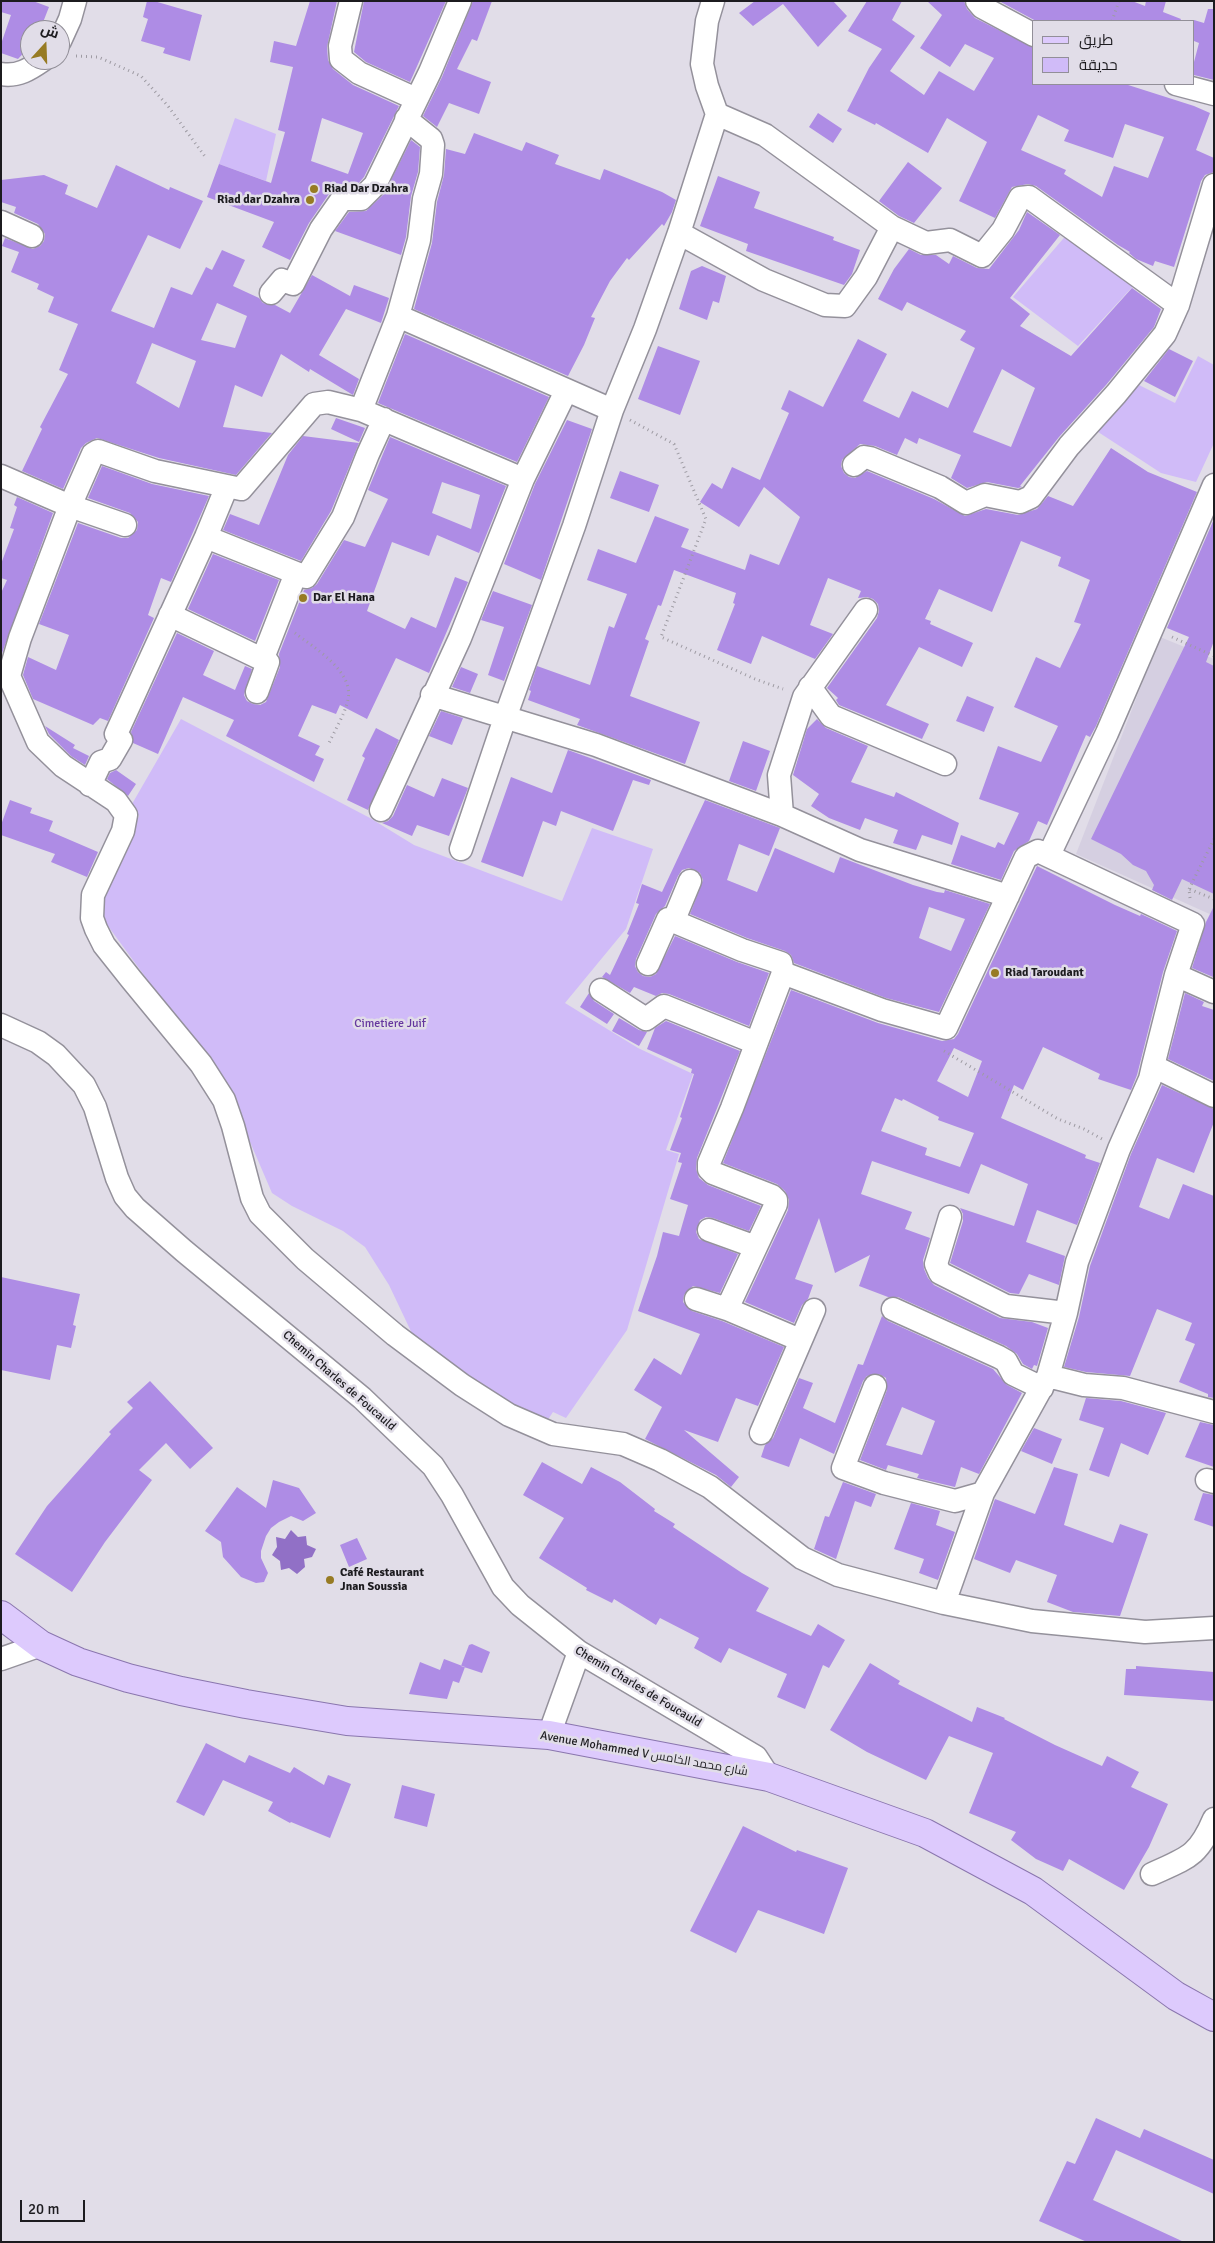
<!DOCTYPE html>
<meta charset="utf-8">
<style>
body{margin:0}
#map{position:relative;width:1215px;height:2243px;overflow:hidden;background:#e1dde8;font-family:Signika,Cairo,sans-serif}
canvas{display:block}
.frame{position:absolute;inset:0;border:2px solid #1c1b1f;pointer-events:none}
.legend{position:absolute;left:1032px;top:20px;width:162px;height:65px;box-sizing:border-box;background:#e1dde8;border:1px solid #928f98;margin:0;padding:6px 9px;list-style:none;font-size:15px;color:#1c1b1f}
.legend li{display:flex;align-items:center;gap:10px;height:25px}
.legend b{width:25px;border:1px solid #928f98}
.north{position:absolute;left:20px;top:20px;width:50px;height:50px;box-sizing:border-box;background:#e1dde8;border:1px solid #928f98;border-radius:50%;rotate:20deg;font-size:14px;font-weight:700;line-height:20px;text-align:center;color:#1c1b1f}
.north::after{content:'';display:block;margin:auto;width:18px;height:22px;background:#977b23;clip-path:polygon(50% 0,100% 100%,50% 72%,0 100%)}
.scale{position:absolute;left:20px;top:2200px;width:65px;height:22px;box-sizing:border-box;border:2px solid #1c1b1f;border-top:0;padding-left:6px;font-size:15px;line-height:18px;white-space:nowrap;color:#1c1b1f;-webkit-text-stroke:4px #e1dde8;paint-order:stroke}
</style>
<div id="map">
<canvas width="1215" height="2243"></canvas>
<div class="frame"></div>
<ul class="legend">
<li><b style="height:6px;background:#ddcafd"></b>طريق</li>
<li><b style="height:14px;background:#d0bbf8"></b>حديقة</li>
</ul>
<div class="north">ش</div>
<div class="scale">20 m</div>
</div>
<script>
const ctx = document.querySelector('canvas').getContext('2d');
ctx.lineJoin = 'round';
function fill(path, color) {
  ctx.fillStyle = color;
  ctx.fill(path, 'evenodd');
}
function trace(path, color, width, dash) {
  ctx.strokeStyle = color;
  ctx.lineWidth = width;
  ctx.lineCap = dash ? 'butt' : 'round';
  ctx.setLineDash(dash || []);
  ctx.stroke(path);
}
function drawText(font, color, halo, rows, align = 'center') {
  ctx.font = font + ' Signika,Cairo,sans-serif';
  ctx.lineWidth = 5;
  ctx.setLineDash([]);
  ctx.textBaseline = 'middle';
  ctx.strokeStyle = halo;
  ctx.fillStyle = color;
  for (const [text, x, y, turn = 0] of rows) {
    ctx.save();
    ctx.translate(x, y);
    ctx.rotate((+turn || 0) * Math.PI / 180);
    ctx.textAlign = isNaN(turn) ? turn : align;
    if (halo) ctx.strokeText(text, 0, 0);
    ctx.fillText(text, 0, 0);
    ctx.restore();
  }
}
const built = new Path2D(`
 M1160,637L1214,659V916L1076,854Z`);
const green = new Path2D(`
 M235,118L276,134L266,181L219,164Z
 M1069,232L1136,283L1078,346L1013,297Z
 M1198,356L1214,365V443L1196,482L1161,473L1092,428L1131,381L1175,403Z
 M181,719L370,818L414,845L562,901L592,828L653,849L626,929L565,1003L638,1048L693,1074L666,1150L679,1154L627,1330L566,1418L553,1412L545,1424L492,1394L417,1344L389,1285L365,1247L343,1231L292,1206L272,1193L232,1100L204,1057L97,911L139,816L132,804Z`);
const water = new Path2D(`
 M291,1530L298,1537L306,1536L307,1545L316,1549L312,1557L304,1559L305,1567L297,1574L289,1568L281,1570L280,1561L272,1555L277,1547L276,1537L285,1539Z`);
const building = new Path2D(`
 M1,1H33L49,7L40,30H30V46L18,59L1,53V44L11,15L1,12Z
 M147,1H154L202,15L190,61L163,53L165,48L141,41L148,19L143,17Z
 M310,1H337L327,47L328,60L333,69L353,85L399,106L364,177L356,186H342L331,191L309,223L290,260L262,247L274,222L207,197L219,164L271,183L285,132L278,130L293,67L270,62L274,41L296,46ZM322,118L363,133L348,174L311,161Z
 M364,1H446L410,82L366,62L354,52Z
 M473,1H492L477,41L472,39L457,69L491,82L479,114L449,103L437,127L423,116L442,77Z
 M755,1H833L847,16L818,47L783,4L753,26L739,13Z
 M867,1H902L892,20L915,36L890,71L924,95L939,71L974,91L994,58L965,44L950,67L920,48L942,15L927,1H964L967,9L975,18L1034,48V84H1125L1194,106L1210,113L1196,150L1214,158V172L1205,175L1201,181L1174,267L1155,261L1153,266L1136,259L1129,253L1130,252L1118,245L1036,186L1028,184L1012,187L995,218L959,201L987,142L947,118L928,153L876,123L875,125L847,111L869,68L882,49L848,31ZM1038,115L1069,130L1064,141L1113,158L1125,124L1164,137L1148,178L1114,166L1102,197L1064,174L1066,170L1021,150Z
 M999,1H1132L1145,6L1146,1H1166L1163,12L1181,19L1180,21H1036Z
 M1208,9H1214V80L1194,75V62L1199,43L1194,41V20L1204,23Z
 M818,113L842,129L833,143L809,127Z
 M474,133L522,151L526,142L559,155L555,164L600,180L604,169L662,192L676,200L672,212L664,226L662,224L629,260L627,258L610,281L591,317L595,318L584,345L568,376L414,309L432,243L437,202L444,175L446,149L465,154Z
 M411,140L420,147L418,172L411,196L406,237L401,255L335,231L349,212L366,211L384,194Z
 M908,162L942,188L914,223L899,216L879,201Z
 M116,165L169,190L170,187L203,201L180,249L148,235L111,311L154,328L171,287L192,295L206,267L212,270L222,250L245,260L233,286L259,298L263,303L275,305L290,313L312,275L350,296L354,285L389,298L381,323L346,309L319,355L359,379L353,395L310,369L309,372L281,354L262,397L235,385L223,427L272,433L236,475L159,458L97,438L86,443L81,448L63,489L22,471L42,429L40,427L68,374L59,370L78,324L48,312L54,297L37,289L39,284L11,272L19,252L2,246L5,238L33,249L40,246L44,241L45,234L38,224L14,213L16,207L1,202V180L44,175L68,185L65,194L97,208ZM217,303L247,316L235,348L201,340ZM152,343L196,361L179,408L136,383Z
 M718,176L760,192L754,208L834,237L833,240L860,250L852,274L844,285L746,251L748,244L700,226Z
 M1027,212L1060,235L1010,298L1030,314L1020,326L1071,356L1132,288L1161,309L1154,327L1106,385L1059,437L1020,486L1022,487L1018,488L987,482L967,488L951,478L961,455L919,438L917,444L905,438L897,455L875,446L860,444L842,460L841,466L844,473L849,477L855,478L867,471L934,499L965,516L986,509L1018,515L1037,509L1048,496L1073,506L1111,448L1148,472L1197,492L1096,726L1090,737L1086,735L1047,825L1038,821L1029,841L1014,851L1001,880L951,864L961,835L995,848L998,842L1004,845L1019,813L979,799L998,746L1041,762L1058,726L1014,707L1036,657L1060,668L1081,624L1074,622L1090,580L1058,566L1061,557L1021,541L992,612L939,589L925,619L931,621L930,624L973,643L962,667L919,647L886,705L929,724L922,739L839,705L836,700L838,698L827,688L877,618L879,611L878,604L873,599L867,597L858,598L861,591L828,578L810,625L833,634L815,659L762,636L751,664L717,650L735,604L733,603L736,593L674,570L661,606L658,605L645,639L649,641L630,696L700,722L685,764L577,725L580,719L528,700L531,691L529,690L537,666L590,685L609,626L614,628L627,594L587,580L598,549L636,563L655,516L689,529L681,547L745,570L750,554L779,565L800,517L764,487L739,527L700,502L712,483L722,489L732,467L760,480L789,413L781,409L789,390L823,407L858,339L887,354L863,401L899,418L912,391L948,408L975,348L960,340L966,331L907,302L902,311L878,299L894,269L909,249L921,255H936L949,264L953,256L977,268L989,269L1019,230ZM1002,369L1035,388L1011,447L973,432Z
 M702,266L726,276L719,303L713,301L707,320L679,309L691,271Z
 M405,334L549,397L517,462L378,403Z
 M658,346L700,361L680,415L638,399Z
 M1169,349L1193,361L1175,397L1144,381Z
 M336,418L365,428L359,442L331,429Z
 M567,420L592,429L541,580L504,564L535,484Z
 M303,436L359,443L331,511L301,561L223,530L230,514L259,525L288,455Z
 M390,437L506,486L479,553L437,535L429,556L392,542L367,611L405,629L411,617L436,628L455,577L468,582L429,673L396,658L367,719L340,705L336,714L312,705L298,736L320,746L315,755L324,759L314,782L226,736L234,720L183,697L158,754L133,743L131,732L177,633L214,651L203,675L235,690L245,666L252,669L244,695L247,701L253,704L260,705L266,702L280,667L279,654L304,590L312,588L317,584L344,540L365,547L388,499L368,490ZM442,482L480,495L471,529L432,513Z
 M102,466L152,484L209,496L171,582L161,578L148,615L154,618L108,721L100,718L93,725L33,699L23,675L28,657L56,670L69,635L39,624L78,523L121,538H128L137,530L138,522L130,513L88,498Z
 M620,471L659,485L649,512L610,498Z
 M17,497L53,513L1,656V593L7,580L1,578V564L14,529L10,528L17,507L14,505Z
 M1214,519V641L1206,662L1214,666V894L1182,879L1172,900L1152,890L1154,885L1146,871L1133,865L1121,854L1091,839L1189,637L1167,628Z
 M213,554L279,580L255,641L188,609Z
 M493,591L532,605L504,681L488,675L504,627L481,620Z
 M461,667L478,674L470,693L452,687Z
 M967,696L994,707L984,732L956,721Z
 M441,711L463,718L452,745L429,736Z
 M817,719L826,728L868,746L851,782L894,797L896,792L959,823L952,845L922,835L916,850L893,843L898,830L865,818L860,830L829,818L811,806L819,794L793,775L807,729Z
 M45,726L75,745L73,748L89,756L85,765L71,756L49,734Z
 M376,728L399,740L368,810L347,800L365,758L362,756Z
 M743,741L770,751L756,791L729,781Z
 M568,750L651,780L649,785L633,780L613,831L561,811L556,826L543,821L523,877L481,862L511,777L552,793Z
 M116,770L136,784L128,796L107,779L110,773Z
 M442,778L468,788L449,836L417,825L412,836L382,823L388,821L393,816L407,785L434,797Z
 M10,800L32,808L30,813L53,821L49,831L98,852L87,877L51,862L55,854L1,835V825Z
 M705,800L780,828L769,856L739,844L727,880L757,892L775,848L834,873L840,857L913,885L937,892L944,893L945,890L990,904L939,1012L886,998L794,963L791,955L785,951L747,938L690,914L703,880L700,873L689,868L682,870L678,876L665,906L656,914L636,959L635,966L638,972L643,976L650,977L656,974L675,936L737,962L769,973L749,1026L669,994L662,993L656,996L634,987L630,993L602,977L606,972L610,975L629,935L627,934L639,904L636,903L642,884L662,892ZM929,907L965,919L951,951L919,938Z
 M1037,866L1115,905L1140,916L1141,914L1177,931L1163,972L1137,1075L1131,1090L1098,1079L1100,1074L1043,1047L1023,1090L1014,1085L1001,1118L1086,1155L1085,1158L1100,1163L1077,1225L1037,1210L1026,1242L1065,1256L1059,1285L1029,1274L1019,1294L1010,1293L950,1263L963,1221V1214L960,1208L1014,1226L1028,1184L981,1164L969,1194L872,1161L861,1194L912,1212L905,1229L930,1238L923,1260L924,1269L928,1278L934,1285L1000,1318L1032,1322L1048,1328L1037,1366L1034,1365L1032,1369L1023,1364L1017,1354L1006,1346L898,1297H888L859,1286L870,1255L835,1273L819,1218L795,1279L813,1285L808,1299L802,1305L794,1323L745,1302L788,1210L789,1200L785,1191L777,1184L723,1163L791,990L878,1023L942,1041L954,1039L958,1034ZM954,1048L982,1061L968,1097L937,1081ZM895,1098L902,1101L903,1099L939,1117L938,1120L974,1133L960,1167L925,1155L927,1148L881,1131Z
 M1214,906V976L1213,977L1192,968L1206,922Z
 M589,993L594,1001L614,1014L607,1024L580,1007Z
 M1185,993L1204,1002L1202,1006L1214,1010V1081L1168,1059Z
 M619,1018L639,1030L647,1032L639,1046L612,1031Z
 M666,1021L740,1051L697,1158L696,1169L699,1178L708,1185L761,1206L749,1231L713,1218L706,1217L700,1220L696,1232L699,1239L738,1254L720,1293L693,1286L684,1295L683,1302L692,1311L722,1321L784,1347L758,1406L736,1398L718,1442L684,1430L739,1477L731,1487L716,1475L645,1439L662,1407L634,1390L654,1358L681,1375L700,1334L638,1311L657,1256L663,1232L679,1236L688,1205L670,1199L682,1163L678,1162L681,1153L670,1150L682,1118L680,1117L694,1074L691,1073L692,1069L647,1049L655,1028Z
 M1162,1085L1214,1109V1122L1194,1173L1157,1158L1139,1207L1169,1219L1183,1184L1214,1196V1398L1208,1397V1394L1179,1382L1195,1344L1185,1340L1192,1323L1157,1309L1130,1376L1086,1372L1064,1367L1079,1317L1090,1266L1131,1154Z
 M1,1277L80,1294L73,1325L76,1326L71,1348L57,1345L50,1380L1,1370Z
 M882,1316L888,1321L993,1369L1007,1385L1022,1393L979,1474L961,1467L955,1487L917,1478L919,1474L888,1465L886,1470L860,1460L887,1390L886,1378L879,1374L867,1376L863,1381L834,1454L800,1438L789,1467L761,1457L765,1445L773,1438L799,1378L813,1383L803,1408L835,1423L858,1364L863,1365ZM902,1407L935,1421L922,1455L886,1445Z
 M150,1381L213,1448L190,1469L166,1443L139,1470L152,1480L105,1542L72,1592L15,1554L47,1506L111,1434L109,1432L133,1408L127,1402Z
 M1086,1398L1121,1401L1166,1413L1148,1455L1121,1443L1109,1477L1089,1470L1104,1428L1079,1420Z
 M1200,1422L1214,1425V1467L1185,1457Z
 M1034,1428L1062,1439L1052,1464L1021,1451Z
 M542,1462L582,1484L591,1467L620,1482L655,1509L654,1511L675,1524L673,1527L742,1573L769,1588L756,1611L811,1636L818,1624L845,1640L829,1668L823,1665L805,1709L777,1697L787,1674L729,1648L721,1663L694,1648L699,1638L660,1618L656,1625L614,1599L612,1603L586,1590L587,1588L539,1558L564,1518L523,1495Z
 M1054,1467L1078,1474L1064,1525L1113,1543L1120,1524L1148,1534L1120,1616L1073,1612L1047,1602L1057,1575L1016,1560L1010,1573L974,1559L995,1499L1035,1514Z
 M273,1480L299,1488L316,1513L303,1521L291,1516L279,1522L271,1528L266,1536L261,1551V1558L268,1573L264,1582L256,1583L241,1577L223,1557L221,1542L205,1531L237,1487L266,1508Z
 M843,1482L876,1494L871,1507L855,1501L836,1559L814,1549L825,1516L829,1517Z
 M1203,1493L1214,1495V1527L1194,1520Z
 M911,1503L940,1511L936,1525L955,1532L938,1580L919,1573L924,1559L894,1549Z
 M357,1538L367,1559L349,1567L340,1545Z
 M472,1644L490,1652L482,1673L461,1666L469,1645Z
 M444,1659L465,1667L459,1683L453,1681L447,1699L409,1694L420,1662L440,1670Z
 M870,1663L900,1681L898,1684L972,1722L977,1707L1005,1718L1004,1719L1055,1745L1102,1766L1107,1756L1139,1772L1131,1787L1168,1804L1149,1847L1124,1890L1069,1859L1063,1871L1036,1859L1011,1840L1016,1832L969,1813L993,1753L949,1736L926,1780L867,1752L830,1730Z
 M1136,1666L1214,1672V1701L1124,1695L1126,1669H1136Z
 M206,1743L245,1763L249,1755L290,1773L294,1767L324,1785L328,1775L351,1784L330,1838L291,1822L290,1823L268,1811L273,1802L223,1780L204,1816L176,1802Z
 M402,1785L435,1794L427,1827L394,1818Z
 M743,1826L796,1852L797,1850L848,1868L824,1934L758,1910L736,1953L690,1931Z
 M1096,2118L1140,2138L1144,2129L1214,2160V2194L1116,2150L1093,2200L1184,2242H1087L1039,2221L1067,2161L1075,2164Z`);
const path = new Path2D(`
 M1112,21L1119,1
 M76,56L98,57L141,76L168,106L206,158
 M630,420L674,444L706,519L661,637L755,679L783,689
 M295,633C313,647 354,671 348,699C346,712 334,732 328,745
 M1172,637L1214,656
 M1189,889L1214,839
 M1190,898L1189,889L1214,899
 M944,1051L1058,1119L1084,1129L1102,1139`);
const minor = new Path2D(`
 M351,1L340,46L341,59L359,73L416,99
 M977,1L982,7L1034,35
 M60,41L70,19L75,1
 M1,74C18,77 30,69 43,60
 M1176,84L1214,94
 M1,222L32,236
 M892,227L926,243L950,240L982,256L1003,230L1020,198L1029,197L1178,305
 M679,233L764,280L825,305L845,306L866,277L892,227L765,135L717,114
 M271,293L282,280L293,284L321,229L342,199H361L375,185L430,72L460,1
 M398,316L612,410
 M361,410L398,316L419,240L424,199L431,174L433,145L431,139L406,119
 M854,465L864,457L870,458L940,487L966,503L985,495L1020,502L1031,497L1069,446L1116,394L1165,334L1178,305L1214,185
 M1,476L70,506L125,525
 M523,479L361,410L328,402L314,404L241,489L155,471L98,451L93,454L70,506L20,638L9,676L38,742L63,766L116,801L126,815L123,831L93,895L92,918L96,929L104,945L131,979L201,1064L224,1100L233,1126L252,1198L260,1214L305,1259L395,1335L462,1385L509,1415L553,1434L623,1444L660,1460L710,1487L802,1558L838,1575L944,1603L1032,1621L1145,1632L1214,1628
 M206,537L306,577L343,517L368,454L384,419
 M170,615L268,662L257,692
 M263,658L296,573
 M810,687L831,716L945,764
 M432,695L596,745L782,815L860,850L1008,896
 M90,785L101,762L110,759L121,740L116,734L206,537L227,486
 M381,810L460,638L523,479L566,391
 M782,815L779,775L804,697L866,610
 M461,849L505,718L574,526L612,410L645,329L679,233L717,114L707,86L702,64L707,21L713,1
 M1049,855L1107,733L1214,485
 M673,922L690,881
 M648,964L668,919L742,950L781,963L783,973L882,1010L946,1028L1026,857L1038,851L1193,924L1176,975L1153,1066L1214,1096
 M1176,975L1214,992
 M601,990L646,1019L664,1006L756,1043
 M1,1025L38,1042L56,1055L84,1085L95,1107L117,1178L125,1196L135,1208L184,1251L362,1398L433,1466L452,1495L503,1587L520,1605L579,1652L756,1757L769,1777
 M950,1217L936,1264L940,1273L1006,1306L1066,1313
 M709,1230L756,1247
 M696,1299L727,1309L776,1204V1200L772,1196L713,1173L709,1169V1163L732,1108L783,973
 M727,1309L800,1340
 M893,1309L999,1357L1006,1361L1013,1374L1042,1388
 M1048,1376L1084,1385L1123,1388L1214,1412
 M875,1386L843,1468L884,1483L955,1501L983,1493
 M761,1433L814,1310
 M1207,1480L1214,1482
 M944,1603L983,1493L1048,1376L1066,1313L1077,1262L1119,1149L1150,1079L1153,1066
 M1,1659L41,1645
 M549,1735L579,1652
 M1152,1874C1187,1858 1198,1857 1214,1819`);
const major = new Path2D(`
 M1,1615L41,1645L78,1662L128,1678L181,1691L246,1704L347,1721L549,1735L769,1777L925,1833L1033,1891L1176,1996L1214,2017`);
const markers = [
 [314,189,5,"#977b23"],
 [310,200,5,"#977b23"],
 [303,598,5,"#977b23"],
 [995,973,5,"#977b23"],
 [330,1580,5,"#977b23"]
];
const poiNames = [
 ["Riad Dar Dzahra",324,189],
 ["Riad dar Dzahra",300,200,"right"],
 ["Dar El Hana",313,598],
 ["Riad Taroudant",1005,973],
 ["Café Restaurant",340,1573],
 ["Jnan Soussia",340,1587]
];
const parkNames = [
 ["Cimetiere Juif",390,1024]
];
const streetNames = [
 ["Chemin Charles de Foucauld",339,1381,41],
 ["Chemin Charles de Foucauld",638,1687,31],
 ["Avenue Mohammed V شارع محمد الخامس",644,1754,10]
];
fill(built, '#d5cfe1');
fill(green, '#d0bbf8');
fill(water, '#9170c6');
fill(building, '#ae8ce5');
trace(minor, '#94919b', 25);
trace(major, '#8a76ae', 30);
trace(path, '#9e9ba3', 3, [1, 4]);
trace(minor, '#fff', 22);
trace(major, '#ddcafd', 28);
for (const [x, y, r, color] of markers) {
  const dot = new Path2D();
  dot.arc(x, y, r, 0, 2 * Math.PI);
  ctx.fillStyle = color;
  ctx.fill(dot);
  trace(dot, '#e1dde8', 2);
}
drawText('bold 12px', '#1c1b1f', '#e1dde8', poiNames, 'left');
drawText('12px', '#65379e', '#e1dde8', parkNames);
drawText('12px', '#1c1b1f', '#e1dde8', streetNames);
</script>
